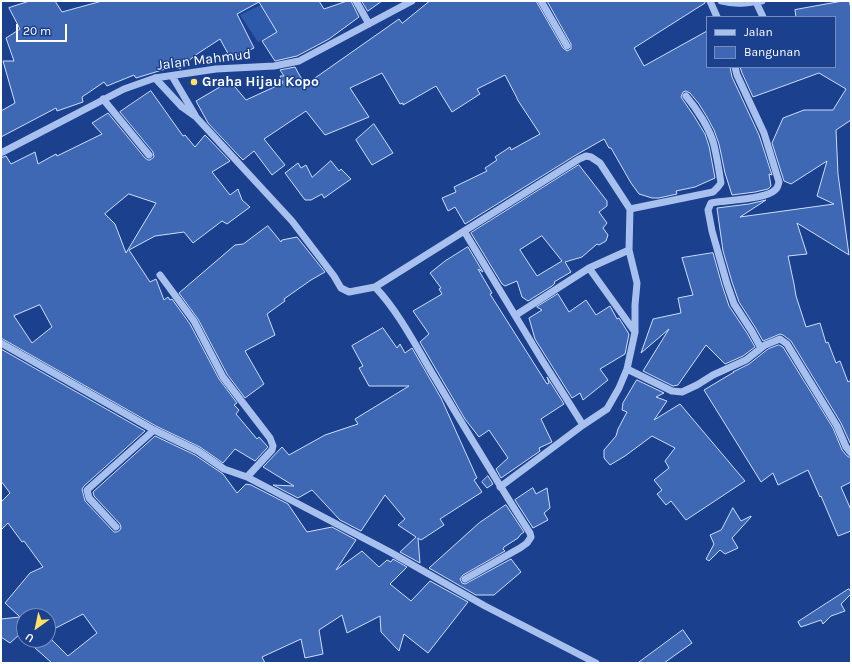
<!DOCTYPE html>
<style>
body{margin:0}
#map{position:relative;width:852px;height:664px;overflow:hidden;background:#1b418e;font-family:Karla,sans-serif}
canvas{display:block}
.frame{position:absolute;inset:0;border:2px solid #fff;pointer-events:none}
.legend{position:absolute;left:706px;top:16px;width:130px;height:52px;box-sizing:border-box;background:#1b418e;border:1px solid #768dbb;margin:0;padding:5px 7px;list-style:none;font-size:12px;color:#fff}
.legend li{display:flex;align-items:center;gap:8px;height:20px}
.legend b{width:20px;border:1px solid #768dbb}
.north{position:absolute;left:16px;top:608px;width:40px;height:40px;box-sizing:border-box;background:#1b418e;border:1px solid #768dbb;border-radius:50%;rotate:213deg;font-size:11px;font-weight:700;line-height:16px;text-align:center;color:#fff}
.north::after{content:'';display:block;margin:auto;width:14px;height:18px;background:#ffe264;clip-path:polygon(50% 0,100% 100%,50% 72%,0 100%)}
.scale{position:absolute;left:16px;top:24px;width:51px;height:18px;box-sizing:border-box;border:2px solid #fff;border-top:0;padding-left:5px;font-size:12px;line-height:14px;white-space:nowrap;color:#fff;-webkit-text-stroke:3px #1b418e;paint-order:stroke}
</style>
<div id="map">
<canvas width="852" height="664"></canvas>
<div class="frame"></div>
<ul class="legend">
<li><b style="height:5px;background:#a8c0ee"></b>Jalan</li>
<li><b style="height:11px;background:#3f68b4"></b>Bangunan</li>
</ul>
<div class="north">U</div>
<div class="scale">20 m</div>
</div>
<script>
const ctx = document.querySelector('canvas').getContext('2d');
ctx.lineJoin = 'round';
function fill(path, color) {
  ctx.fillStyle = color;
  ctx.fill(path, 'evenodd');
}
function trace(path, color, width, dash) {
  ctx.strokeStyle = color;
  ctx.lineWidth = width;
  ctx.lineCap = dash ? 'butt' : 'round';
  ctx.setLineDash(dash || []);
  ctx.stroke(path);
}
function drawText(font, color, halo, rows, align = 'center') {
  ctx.font = font + ' Karla,sans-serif';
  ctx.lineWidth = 3;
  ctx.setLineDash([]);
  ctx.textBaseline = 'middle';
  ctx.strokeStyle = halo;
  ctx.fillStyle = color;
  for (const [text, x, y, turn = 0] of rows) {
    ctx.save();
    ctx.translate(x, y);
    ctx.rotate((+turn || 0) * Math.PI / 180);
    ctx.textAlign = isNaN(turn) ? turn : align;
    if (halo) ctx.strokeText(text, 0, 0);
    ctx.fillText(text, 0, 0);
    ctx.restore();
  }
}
const green = new Path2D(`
 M261,5L277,32L258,42L240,15Z`);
const building = new Path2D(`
 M30,1H55L62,12L102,1H319L324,9L347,1H351L359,17L329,39L297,56L275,61L262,41L277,32L259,2L237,14L254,48L231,59L220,39L194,56L180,69L175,66L136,78L134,75L107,86L104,82L82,97L83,102L57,111L56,108L1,137V111L15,103L3,61H14L6,38L20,29L9,8Z
 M362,1H382L368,11Z
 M430,1H536L563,48L567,51L571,49V44L547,1H705V3L634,48L644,66L707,31V67H730L732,77L759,135L772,175L769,174L771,186L768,189L755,192L732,195L725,173L719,144L714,130L707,117L699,104L690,93L686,91L683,92L681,97L694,116L705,134L709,146L715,178L695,187L676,191L677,194L659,198H652L639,194L631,183L611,148H609L604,139L576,155L465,224L455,207L448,211L442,198L456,192L454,187L487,171L485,168L497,160L495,157L510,147L511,150L540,134L517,99V98L505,75L477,89L480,94L452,112L436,86L403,105V103L400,104L382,73L350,88L369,117L325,135L306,111L264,139L285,165L272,175L254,151L243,160L239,156L208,123L196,101L230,81L246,100L283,83L280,76H284L280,70L295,67L305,85L399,19L402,23Z
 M843,1H849L851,8V120L836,130L838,174L849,255L797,223L807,254L788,256L794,284L796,296L806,327L820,323L826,343L828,342L836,363L840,361L848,382L851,380V445L841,423L791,341L783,335L780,334L763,341L755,327L739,302L732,282L723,251L717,208L749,204L766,200L740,217L834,204L817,196L827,161L791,184L784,181L772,143L783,118L804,110H833L846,89L819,73L753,97L742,73L740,67H835V17H796L795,10Z
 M151,91L183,136L185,135L195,147L205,135L230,161L212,172L230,195L238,189L242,200L250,207L227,224L222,221L193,243L184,232L155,236L129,250L150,282L156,279L164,300L168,297L170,300L172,299L190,324L219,379L237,403L234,405L239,410L236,414L257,439L259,437L268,447L255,461L235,449L223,463L200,447L156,426L1,338V158L6,156L11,164L35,152L38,164L56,154L57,156L102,134L92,123L108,113L145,158L148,160H150L154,157L153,152L120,112ZM129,194L156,203L126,253L115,224L105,214ZM40,305L52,327L32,343L14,316Z
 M374,124L393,153L372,165L356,140Z
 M331,161L339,171L341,169L351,179L324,198L322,194L311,200H305L285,173L298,163L301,168L306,165L312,177Z
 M579,165L607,201V206L599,212L607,223L603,228L608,235L606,241L599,245L597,244L582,257L565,262L571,272L554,282L555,283L552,286L528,301L522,297L517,281L505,286L502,284L471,233ZM542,236L562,261L537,276L520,250Z
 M268,226L281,242L282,240L297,237L325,272L311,280L284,299L285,301L267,314L275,335L245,351L264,384L245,398L227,374L198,319L179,293L235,245L243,244Z
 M468,247L483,272L478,269L492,293L490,294L547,384L549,383L547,377L564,404L541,419L552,442L539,448L540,451L501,478L496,469L508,458L489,430L479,437L465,419L420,342L429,334L413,311L442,294L439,289L441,288L430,273L445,261Z
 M713,253L722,285L729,306L747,333L755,347L743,356L725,364L706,345L678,385L673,386L643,371L669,329L641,353L653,319L681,313L678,298L693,295L682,258Z
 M558,294L569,312L586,300L596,315L610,306L617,319L619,318L629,334L625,354L600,369L608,380L583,400L580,393L572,398L535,339L529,318L542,310L537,307Z
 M383,328L397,348L400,344L405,353L412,348L441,398L477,478L474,480L482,492L440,519L444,525L421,540L418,538L420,563L400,552L416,537L398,525L405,519L385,495L361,531L340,520L312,490L298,498L273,485L294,486L263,467L282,447L289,455L325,435L358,424L355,419L409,386H369L359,368L363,366L352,346Z
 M779,345L783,347L833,428L842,450L847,456L851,458V482L841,487L851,510V531L838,536L821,496L820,497L808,470L778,485L773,473L761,482L704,390L734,372H733L749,364L768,349Z
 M1,349L145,431L84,486L82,489L85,501L114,532H117L120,530L121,528L120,524L94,496L93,492L155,436L195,455L223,474L237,493L246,484L251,485L288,504L307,532L332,527L356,540L336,570L362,551L379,567L387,560L391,562L393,559L407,567L390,584L411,601L430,581L468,602L428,653L404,634L399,651L381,632L380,616L347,633L342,615L319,630L323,654L305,658L301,639L262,657L265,663H52L26,640H48V636L68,656L97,633L83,614L48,632V616H24V638L20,634L10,643L1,637V619L20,617L5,603L30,573L43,567L24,541L22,542L8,523L1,530V502L10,493L1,481Z
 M637,380L664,393L656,397L667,401L654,420L680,404L745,481L686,520L671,501L666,505L657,494L662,490L654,480L669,468L665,461L675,448L652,436L625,456L610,465L604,458V450L616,436L618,429L627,412L622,410L623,403Z
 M488,476L493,484L487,488L482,482Z
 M533,488L536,494L547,488L550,508L544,513L548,520L533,528L515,500Z
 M506,505L524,532L521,534L518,538L504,547L503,549L505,551L463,575L460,579L462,583L465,584L467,583L511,559L521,572L494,595H476L429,568L479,523Z
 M733,508L741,521L751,516V517L732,538L738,548L725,554L720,550L709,561L706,559L714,544L710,535L721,530Z
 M849,589L851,592V594L841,604L845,611L831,616L823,624L821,620L801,627L798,622Z
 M683,630L692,643L664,663H638Z`);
const minor = new Path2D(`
 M356,1L369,24
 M541,1L567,46
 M710,1L717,17
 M721,1C735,5 748,3 762,1
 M756,2L763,17
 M735,67L737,75L764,133L779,182C778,185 778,188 775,190C766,199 731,200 717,202L711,203L708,210L712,231L727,284L734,304L751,330L761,348
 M172,76L195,115
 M155,78L182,107L196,117L292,221L334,276L341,288L349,292L375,287C399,312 417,348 435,378C466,430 497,482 530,533L531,537L527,543L520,548L465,579
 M103,99L149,155
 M1,153L124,89L155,78L216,69L274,66L299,61L412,1
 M464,231L542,360L583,425
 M589,268L635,332
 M160,275L194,321L223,377L270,438L273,446L272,450L247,477
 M375,287L579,159L586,156L591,157L600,163L630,209
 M516,315L589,268L629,250
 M1,343L154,430L198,451L224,469L247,477L390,552L485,606L596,663
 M627,369L672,391L682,392L697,385L713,375L746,360L765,345L780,339L787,344L837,426L846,447L851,453
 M500,487L583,425L607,409L619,388L627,369L635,332V305L637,283L629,250L630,209L713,192L718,187L721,183C719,170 717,158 714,145C710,129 697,109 686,96
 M116,527L89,498L87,490L154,430`);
const markers = [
 [194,82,4,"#ffe264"]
];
const streetNames = [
 ["Jalan Mahmud",204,60,-7]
];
const poiNames = [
 ["Graha Hijau Kopo",202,82]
];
fill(green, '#2e5aac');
fill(building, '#3f68b4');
trace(building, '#cdddfa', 1);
trace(minor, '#a8c0ee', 7);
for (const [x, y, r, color] of markers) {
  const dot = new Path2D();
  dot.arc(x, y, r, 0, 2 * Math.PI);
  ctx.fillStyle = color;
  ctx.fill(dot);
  trace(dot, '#1b418e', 1.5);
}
drawText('14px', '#fff', '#1b418e', streetNames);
drawText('bold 14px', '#fff', '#1b418e', poiNames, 'left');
</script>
